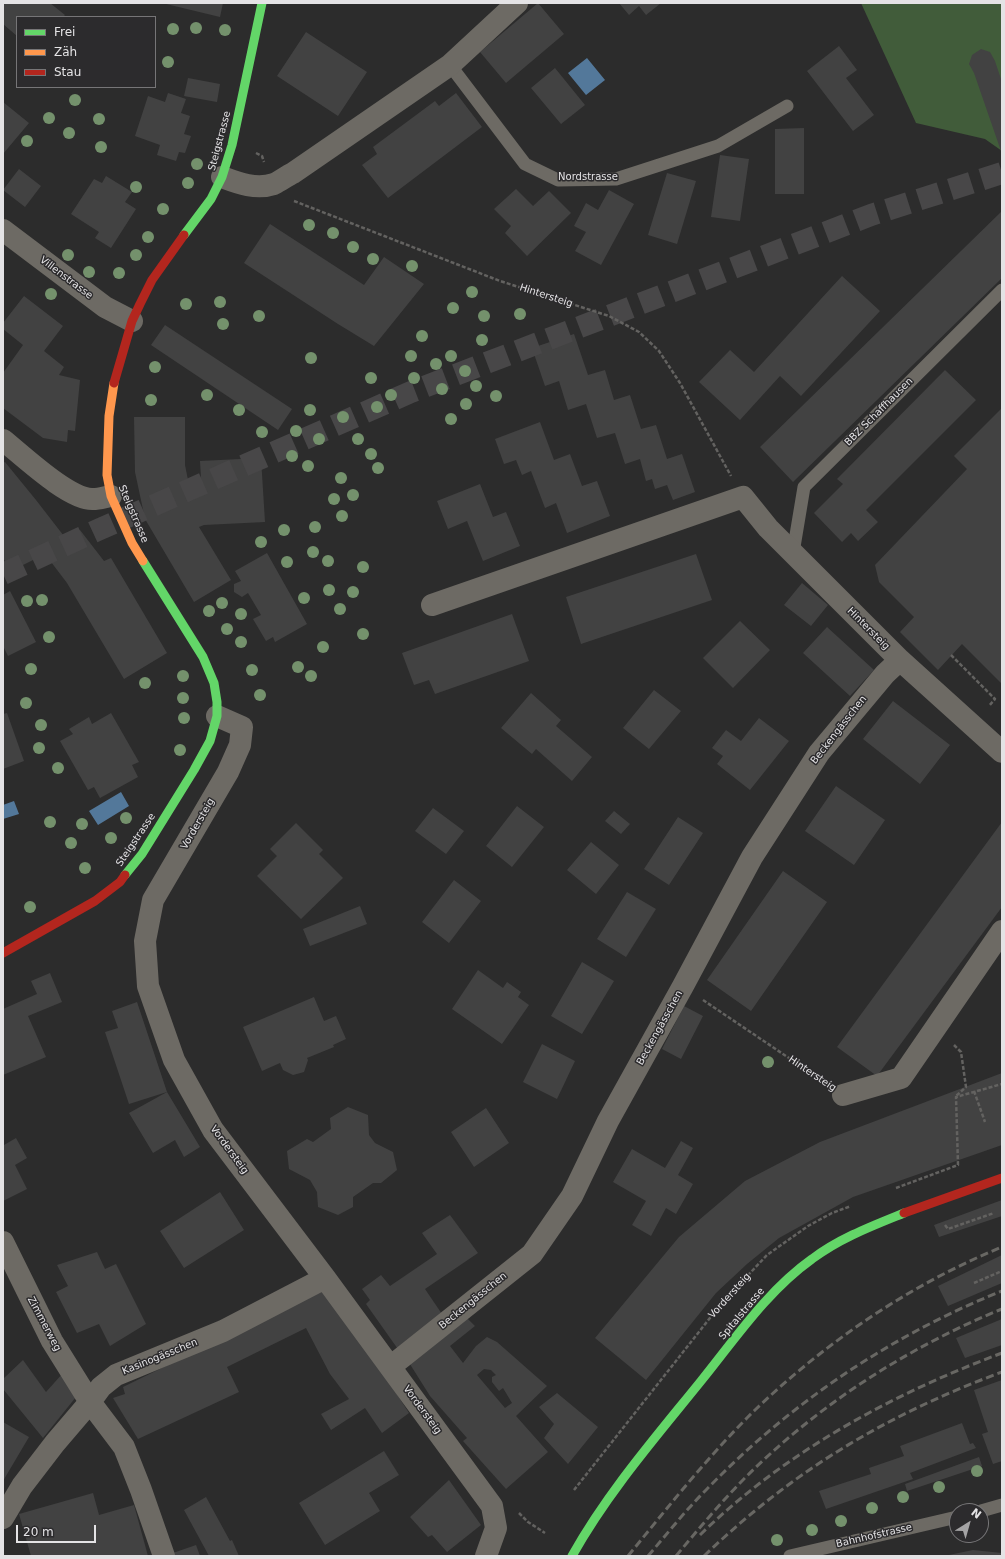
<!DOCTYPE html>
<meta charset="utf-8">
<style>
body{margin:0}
#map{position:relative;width:1005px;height:1559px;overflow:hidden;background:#2c2c2c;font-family:"DejaVu Sans",sans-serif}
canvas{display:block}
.frame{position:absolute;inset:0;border:4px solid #e4e3e5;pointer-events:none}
.legend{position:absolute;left:16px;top:16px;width:140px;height:72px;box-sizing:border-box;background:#2c2b2d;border:1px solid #767577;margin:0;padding:5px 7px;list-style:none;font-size:12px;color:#e4e3e5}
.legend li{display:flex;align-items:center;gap:8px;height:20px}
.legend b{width:20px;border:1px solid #767577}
.north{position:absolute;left:949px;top:1503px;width:40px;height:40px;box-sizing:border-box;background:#2c2b2d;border:1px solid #767577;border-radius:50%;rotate:37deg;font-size:11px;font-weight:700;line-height:16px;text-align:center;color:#e4e3e5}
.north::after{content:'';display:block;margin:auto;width:14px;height:18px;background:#a4a3a4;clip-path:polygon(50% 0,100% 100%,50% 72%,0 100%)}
.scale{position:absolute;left:16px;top:1525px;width:80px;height:18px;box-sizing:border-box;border:2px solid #e4e3e5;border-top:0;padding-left:5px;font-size:12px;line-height:14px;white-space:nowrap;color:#e4e3e5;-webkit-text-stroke:3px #2c2b2d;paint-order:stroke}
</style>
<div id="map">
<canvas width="1005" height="1559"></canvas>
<div class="frame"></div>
<ul class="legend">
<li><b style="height:5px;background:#63d668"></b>Frei</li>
<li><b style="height:5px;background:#ff974d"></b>Zäh</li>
<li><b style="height:5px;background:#b3261e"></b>Stau</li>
</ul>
<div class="north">N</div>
<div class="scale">20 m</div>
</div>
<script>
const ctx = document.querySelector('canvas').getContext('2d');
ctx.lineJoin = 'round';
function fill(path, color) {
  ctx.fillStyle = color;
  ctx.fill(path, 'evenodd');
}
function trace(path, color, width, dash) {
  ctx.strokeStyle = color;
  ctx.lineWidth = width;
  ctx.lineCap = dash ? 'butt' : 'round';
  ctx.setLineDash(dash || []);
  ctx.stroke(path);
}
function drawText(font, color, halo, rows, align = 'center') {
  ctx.font = font + ' "DejaVu Sans",sans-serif';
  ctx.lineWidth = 3;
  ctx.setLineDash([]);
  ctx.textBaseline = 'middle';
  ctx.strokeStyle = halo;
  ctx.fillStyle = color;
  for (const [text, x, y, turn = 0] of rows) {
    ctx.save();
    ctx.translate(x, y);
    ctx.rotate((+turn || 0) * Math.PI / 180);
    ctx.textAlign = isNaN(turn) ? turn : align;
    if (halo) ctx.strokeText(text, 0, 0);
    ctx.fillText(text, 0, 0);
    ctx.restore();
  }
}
const forest = new Path2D(`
 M861,3H1002V151L985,139L916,123Z`);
const water = new Path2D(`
 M587,58L605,80L586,95L568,73Z
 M121,792L129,806L98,825L89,811Z
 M14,801L19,814L3,819V805Z`);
const building = new Path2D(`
 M3,3H50L65,15L63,17H17V36L3,24Z
 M162,3H223L220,17Z
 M538,3L564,34L506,83L480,52Z
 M619,3H661L646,15L639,6L629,15Z
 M306,32L367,72L338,116L277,76Z
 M839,46L857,70L846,78L874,115L853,131L807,71Z
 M981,49L990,52L995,61L1002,82V154L974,73L969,64L972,55Z
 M555,68L585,105L561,124L531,88Z
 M188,78L220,84L217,102L184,96Z
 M168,93L186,99L181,113L190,116L184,134L191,136L185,153L179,152L176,161L157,155L160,145L135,136L148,96L165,102Z
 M456,93L482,127L388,198L362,165L377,154L373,147L435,101L439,106Z
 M3,102L29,123L3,154Z
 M804,128V194H775V129Z
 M720,155L749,159L740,221L711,217Z
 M19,169L41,186L25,207L3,190Z
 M667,173L696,181L677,244L648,235Z
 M106,176L132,192L125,202L136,209L111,248L95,238L99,232L71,214L94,179L102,183Z
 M516,189L533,206L549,191L571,213L527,256L505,233L511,226L494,209Z
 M609,190L634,204L601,265L575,251L586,232L574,226L586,203L598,210Z
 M1002,211V278L793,482L760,447Z
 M270,224L364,285L384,257L424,284L374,346L338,324L244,263Z
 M842,276L880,311L801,396L780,376L740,420L699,382L730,350L754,372Z
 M24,296L63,326L44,351L64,367L59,375L80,380L75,431L68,430L67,442L43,438L3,408V373L23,345L3,329V323Z
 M165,325L292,409L278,430L151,345Z
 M574,334L588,375L605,370L614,400L630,395L641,429L656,425L667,459L682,454L695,492L673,500L667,485L655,489L652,479L646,481L640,459L625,464L615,433L597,438L586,404L568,410L559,381L545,386L532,348Z
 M945,370L976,400L866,510L878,522L858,541L851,533L842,542L814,513L843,484L837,479Z
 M1002,408V684L962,644L938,670L900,632L914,617L879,582L875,565L967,469L954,456Z
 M134,417H185V465L192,500L202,494L200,461L261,458L265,522L204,525L199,527L231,580L194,602L145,519L135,472Z
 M540,422L554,460L570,454L582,486L597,481L610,516L567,533L556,503L545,508L531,471L522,475L516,460L504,464L495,439Z
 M5,462L36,500L67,540L80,530L104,561L111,558L167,653L124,679L67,583L45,554L11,571L3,558V463Z
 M480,484L493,517L506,512L520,546L483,561L467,521L448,529L437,501Z
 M267,553L307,624L275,642L273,637L266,641L253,619L261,615L248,593L242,597L234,592V584L241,581L235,571Z
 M696,554L712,600L581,644L566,597Z
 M802,583L828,605L811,626L784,605Z
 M10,591L36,642L8,656L3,646V595Z
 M512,614L529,661L435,694L429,680L414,685L402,653Z
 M740,621L770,650L733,688L703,658Z
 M827,627L874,670L850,696L803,653Z
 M654,690L681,711L649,749L623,728Z
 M531,693L561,720L556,726L592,757L572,781L536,749L532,754L501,728Z
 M893,701L950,745L920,784L863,739Z
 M7,713L24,761L3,769V714Z
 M111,713L139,762L132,765L138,777L100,798L94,787L88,790L60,741L73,734L69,729L89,717L92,724Z
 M759,718L789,741L750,790L717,764L723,756L712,748L726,730L741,741Z
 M836,786L885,820L854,865L805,831Z
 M517,806L544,827L512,867L486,846Z
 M433,808L464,831L446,854L415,831Z
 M614,811L630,824L621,834L605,821Z
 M678,817L703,833L669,885L644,869Z
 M1002,822V907L877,1076L837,1047Z
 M296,823L323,850L319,854L343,878L301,919L257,876L277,856L270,849Z
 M591,842L619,865L596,894L567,870Z
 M783,871L827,902L751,1011L707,980Z
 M454,880L481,901L449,943L422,922Z
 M627,892L656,909L626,957L597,939Z
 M360,906L367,924L310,946L303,929Z
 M582,962L614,981L582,1034L551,1016Z
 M478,970L503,988L507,982L521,992L518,997L529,1005L502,1044L452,1009Z
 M50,973L62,1002L28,1016L46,1057L3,1075V1009L37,994L31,981Z
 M314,997L324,1021L336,1016L346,1039L333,1045L334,1047L307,1058L308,1060L304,1072L293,1075L283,1070L280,1063L262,1071L243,1027Z
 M137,1002L167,1092L129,1104L105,1032L118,1028L112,1011Z
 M684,1006L703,1016L681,1059L662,1049Z
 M542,1044L575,1061L557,1099L523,1082Z
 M1002,1073V1145L853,1197L779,1238L747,1264L716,1293L646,1380L595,1338L679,1237L745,1181L820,1142Z
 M167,1092L200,1147L184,1157L175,1140L153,1153L129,1113Z
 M348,1107L368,1115L369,1135L375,1143L393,1152L397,1170L381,1183H373L353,1197V1207L338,1215L318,1207L317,1192L310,1180L289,1169L287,1151L307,1139L313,1142L331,1129L330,1118Z
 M486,1108L509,1143L474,1167L451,1132Z
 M16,1138L27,1158L15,1165L27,1189L3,1201V1142L4,1145Z
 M681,1141L693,1148L678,1175L693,1184L676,1214L666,1208L651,1236L632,1225L646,1201L613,1182L632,1149L665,1168Z
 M220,1192L244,1230L184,1268L160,1231Z
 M1002,1200V1216L939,1237L934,1225Z
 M450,1215L478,1253L425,1289L444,1317L400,1352L366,1304L370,1300L362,1289L381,1275L390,1286L437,1254L422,1233Z
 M97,1252L105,1269L116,1264L146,1324L110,1346L99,1324L77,1333L56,1292L68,1286L57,1265Z
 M1002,1255V1283L948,1306L938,1286Z
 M317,1292H324L385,1376L409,1413L382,1433L365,1408L331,1430L321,1414L349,1399L330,1374L306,1328L227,1367L239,1392L138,1439L113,1398L125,1394L123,1387Z
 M464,1315L475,1326L450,1346L463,1363L476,1346L487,1337L497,1342L547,1386L516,1416L548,1452L506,1489L463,1441L467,1438L430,1396L408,1361ZM484,1369L491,1370L496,1375L492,1377V1382L499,1391L503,1388L512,1403L505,1408L477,1375Z
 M1002,1319V1345L965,1358L956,1338Z
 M23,1360L46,1392L63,1373L76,1397L43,1438L3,1389V1379Z
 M1002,1380V1461L993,1464L982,1434L988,1432L974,1390Z
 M557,1393L598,1427L568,1464L544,1438L554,1424L539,1407Z
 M3,1422L29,1437L3,1481Z
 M962,1423L970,1444L973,1443L976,1448L910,1473L913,1479L826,1509L819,1491L871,1474L869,1468L904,1456L900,1446Z
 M384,1451L399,1475L369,1493L380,1511L325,1545L299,1503Z
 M979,1457L982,1466L907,1491L905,1484Z
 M449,1480L481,1525L447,1552L432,1535L428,1537L410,1517Z
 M93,1493L99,1515L134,1505L148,1556H31L19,1514Z
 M206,1497L230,1541L232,1540L239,1556H209L184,1510Z
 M196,1545L200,1556H174L173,1553Z
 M973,1550L1002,1553V1556H944Z`);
const highwayTunnel = new Path2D(`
 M3,574L100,529L411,392L871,215L1002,173`);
const path = new Path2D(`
 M256,153L262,156L264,162
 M294,201L500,281L609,316L639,332L659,351L680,383L731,476
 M951,655L995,699L989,706
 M703,1000L823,1081
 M954,1045L961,1052L966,1087L956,1096
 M974,1091L985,1122
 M896,1188L958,1165L956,1097L1002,1084
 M945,1225L948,1229L994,1213
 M974,1283L1002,1271
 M574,1490L721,1304L767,1255L808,1226L832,1213L851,1206
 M519,1513L528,1522L545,1533`);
const lane = new Path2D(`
 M450,65L525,164L558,180L616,179L718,146L787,106
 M793,553L804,487L1002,290
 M981,1511L1002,1505
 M790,1556L957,1517`);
const street = new Path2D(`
 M222,177C238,183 256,190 274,184C280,181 287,176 293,173L450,65L517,3
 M3,230L105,307L132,321
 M3,440C22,455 69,500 93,499C99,499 105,497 111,496
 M432,605L743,497L768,528L900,660L1002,752
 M217,716L242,727L240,745L228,772L153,900L145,941L148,986L174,1060L213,1130L325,1278L492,1506L496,1528L486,1556
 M843,1095L901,1078L1002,931
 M3,1242L52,1341L90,1402L124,1447L141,1490L164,1556
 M390,1367L532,1254L572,1196L608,1121L683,986L752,857L819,753L885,674L900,660
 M3,1518L22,1486L55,1443L90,1402L101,1387L116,1375L223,1331L325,1278`);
const fast = new Path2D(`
 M184,235L211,199L222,177L232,145L262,3
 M125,875L142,854L194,770L210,741L217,716V702L214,683L203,657L143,561
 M572,1556C608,1492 655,1438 701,1381C735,1339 767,1291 812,1259C840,1238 872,1226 904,1213`);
const slow = new Path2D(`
 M114,383L109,416L107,475L111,496L132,543L143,561`);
const jam = new Path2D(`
 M114,383L132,321L140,304L152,280L184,235
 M3,953L95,901L120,882L125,875
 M904,1213L1002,1178`);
const rail = new Path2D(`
 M700,1535C785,1452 892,1394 1002,1353
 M628,1556C669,1506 709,1455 755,1410C826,1342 911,1284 1002,1247
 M648,1556C667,1534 685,1511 706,1490C789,1404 891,1335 1002,1291
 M676,1556C701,1526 727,1495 755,1468C826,1400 911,1346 1002,1309
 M704,1556C794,1470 886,1415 1002,1372`);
const trees = [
 [196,28],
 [173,29],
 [225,30],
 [168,62],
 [75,100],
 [49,118],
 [99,119],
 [69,133],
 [27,141],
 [101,147],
 [197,164],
 [188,183],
 [136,187],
 [163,209],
 [309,225],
 [333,233],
 [148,237],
 [353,247],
 [68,255],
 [136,255],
 [373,259],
 [412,266],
 [89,272],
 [119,273],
 [472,292],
 [51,294],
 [220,302],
 [186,304],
 [453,308],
 [520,314],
 [259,316],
 [484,316],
 [223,324],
 [422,336],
 [482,340],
 [411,356],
 [451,356],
 [311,358],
 [436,364],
 [155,367],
 [465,371],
 [371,378],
 [414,378],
 [476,386],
 [442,389],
 [207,395],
 [391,395],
 [496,396],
 [151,400],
 [466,404],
 [377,407],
 [239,410],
 [310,410],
 [343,417],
 [451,419],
 [296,431],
 [262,432],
 [319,439],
 [358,439],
 [371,454],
 [292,456],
 [308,466],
 [378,468],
 [341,478],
 [353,495],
 [334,499],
 [342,516],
 [315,527],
 [284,530],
 [261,542],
 [313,552],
 [328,561],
 [287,562],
 [363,567],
 [329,590],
 [353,592],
 [304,598],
 [42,600],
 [27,601],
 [222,603],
 [340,609],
 [209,611],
 [241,614],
 [227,629],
 [363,634],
 [49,637],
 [241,642],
 [323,647],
 [298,667],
 [31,669],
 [252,670],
 [183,676],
 [311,676],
 [145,683],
 [260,695],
 [183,698],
 [26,703],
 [184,718],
 [41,725],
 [39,748],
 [180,750],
 [58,768],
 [126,818],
 [50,822],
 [82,824],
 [111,838],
 [71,843],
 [85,868],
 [30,907],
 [768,1062],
 [977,1471],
 [939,1487],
 [903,1497],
 [872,1508],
 [841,1521],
 [812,1530],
 [777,1540]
];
const streetNames = [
 ["Steigstrasse",220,141,-75],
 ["Nordstrasse",588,177],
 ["Villenstrasse",66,278,37],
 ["Hintersteig",546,296,18],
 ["BBZ Schaffhausen",879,412,-45],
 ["Steigstrasse",133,514,67],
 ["Hintersteig",868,629,45],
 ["Beckengässchen",839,730,-52],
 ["Vordersteig",198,824,-60],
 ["Steigstrasse",136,840,-56],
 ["Beckengässchen",660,1028,-61],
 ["Hintersteig",812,1074,34],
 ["Vordersteig",229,1150,54],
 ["Vordersteig",730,1296,-48],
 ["Beckengässchen",473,1301,-39],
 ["Spitalstrasse",742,1314,-50],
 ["Zimmerweg",44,1324,62],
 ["Kasinogässchen",160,1357,-22],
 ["Vordersteig",422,1410,54],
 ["Bahnhofstrasse",874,1536,-13]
];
fill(forest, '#415c3a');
fill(water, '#53789a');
fill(building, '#424242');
trace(highwayTunnel, '#484748', 22, [22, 11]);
trace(path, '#636260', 2.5, [4, 2]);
trace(lane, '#6d6a64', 13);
trace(street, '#6d6a64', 22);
trace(fast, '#63d668', 9);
trace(slow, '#ff974d', 9);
trace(jam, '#b3261e', 9);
trace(rail, '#686763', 3, [8, 4]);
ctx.fillStyle = '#74916c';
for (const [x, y] of trees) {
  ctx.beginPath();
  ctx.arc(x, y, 6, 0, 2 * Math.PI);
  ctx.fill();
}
drawText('10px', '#e4e3e5', '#2c2b2d', streetNames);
</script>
